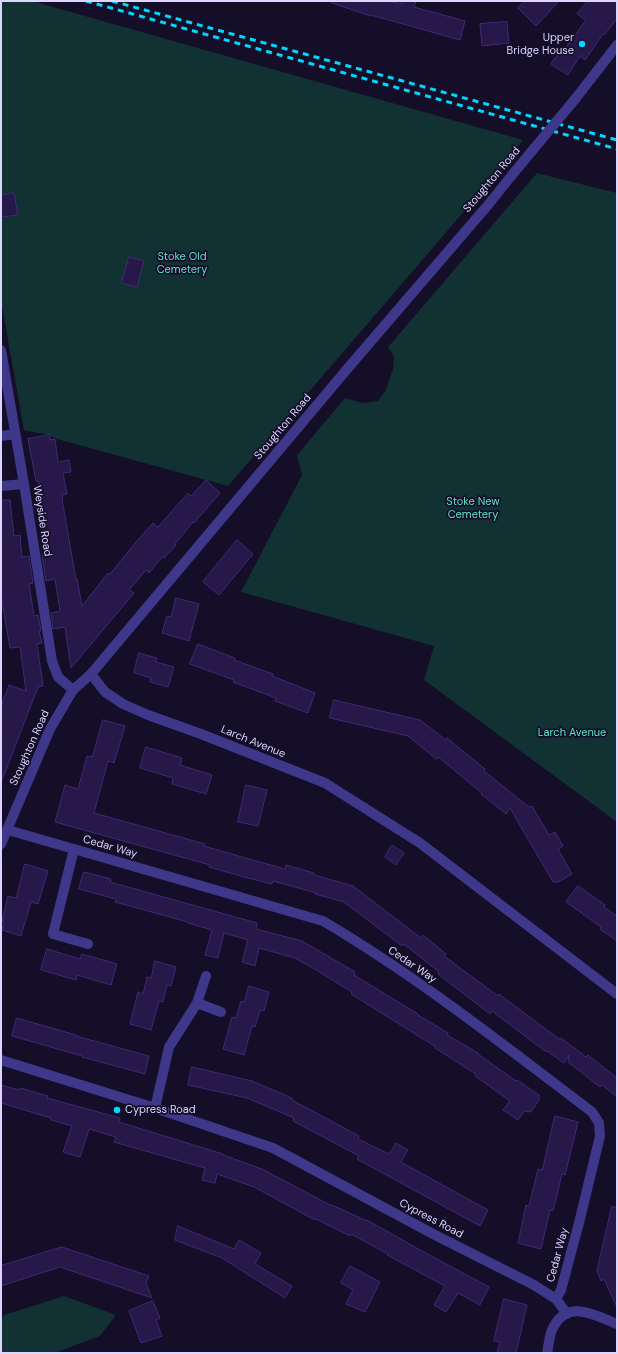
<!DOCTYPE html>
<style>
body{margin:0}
#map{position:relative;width:618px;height:1354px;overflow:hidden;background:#140e28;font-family:"DM Sans",sans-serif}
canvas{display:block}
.frame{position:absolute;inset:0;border:2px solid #dcd5ff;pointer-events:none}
</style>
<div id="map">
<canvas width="618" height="1354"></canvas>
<div class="frame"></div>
</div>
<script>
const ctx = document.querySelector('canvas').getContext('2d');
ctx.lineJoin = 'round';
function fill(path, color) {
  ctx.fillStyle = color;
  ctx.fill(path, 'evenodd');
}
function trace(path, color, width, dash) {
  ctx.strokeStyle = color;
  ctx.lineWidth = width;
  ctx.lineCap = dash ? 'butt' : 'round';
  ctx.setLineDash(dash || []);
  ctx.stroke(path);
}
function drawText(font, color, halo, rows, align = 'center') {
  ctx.font = font + ' "DM Sans",sans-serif';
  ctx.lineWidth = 3.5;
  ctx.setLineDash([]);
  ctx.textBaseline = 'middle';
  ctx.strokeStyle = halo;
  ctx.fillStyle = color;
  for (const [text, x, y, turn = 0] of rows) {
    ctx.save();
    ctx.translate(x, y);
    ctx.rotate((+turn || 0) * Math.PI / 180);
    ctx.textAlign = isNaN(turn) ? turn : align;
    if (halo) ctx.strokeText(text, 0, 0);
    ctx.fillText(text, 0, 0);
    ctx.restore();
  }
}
const green = new Path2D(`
 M1,1H32L523,140L498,172L228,486L57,439L49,435L24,430L1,301Z
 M537,173L617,193V822L424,680L434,646L241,592L302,475L297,455L345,398L362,403L378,401L386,390L393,369L394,357L388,347Z
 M64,1296L116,1315L100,1336L54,1353H1V1319L4,1315Z`);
const building = new Path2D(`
 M333,1H389L401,4L402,1H416L414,7L465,21L460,40L371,15V16L332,3Z
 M525,1H559L536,26L518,8Z
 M588,1H617V19L604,35L603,34L585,60L580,56L568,75L551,64L560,51L562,53L586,20L577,14Z
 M507,22L509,43L482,46L480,24Z
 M14,193L18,215L1,217V196Z
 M129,257L144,261L137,287L122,283Z
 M50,435V440L55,439L58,462L69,460L71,472L63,473L67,494L62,495L63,498L62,499L76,580L77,579L82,606L108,573L110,574L136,542L153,523L158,527L188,493L191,496L206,480L220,493L194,523L193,522L175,544L176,545L164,558L163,556L149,573L146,570L129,590L134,593L71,668L65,627L53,629L51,613L60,611L55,579L46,581L42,554L48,553L41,513L43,512L38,481H36L28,439Z
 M1,500H10L14,536L20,535L22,557L29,556L33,583L29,584L34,616L38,615L41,631H39L42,643L37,644L43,686L38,687L2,780H1V706L9,685L26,691L20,647L10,648L1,595Z
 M237,540L253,554L219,595L203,582Z
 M176,598L199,604L189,641L162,633L167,616L171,617Z
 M198,644L235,658L234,660L273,674L272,676L315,693L308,713L275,701L276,698L233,682L234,680L190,664Z
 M139,653L157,658L156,662L174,667L168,687L150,682L151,678L134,673Z
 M334,700L420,720L446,740L447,738L485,769L484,771L529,807L532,806L549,835L555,832L563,846L558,849L572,874L558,882H553L510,808L506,814L481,794L482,793L438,757L436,759L408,736L330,718Z
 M103,720L125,726L114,763L108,761L94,813L205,844L204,846L242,857L285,869L286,865L314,873V875L353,886L421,938L423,935L446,954L444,956L498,996L499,994L559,1039L561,1038L586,1057L588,1055L617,1078V1097L602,1085L600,1087L568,1062L569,1055L564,1063L547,1051L546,1052L492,1011L490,1014L438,974L439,972L404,944L402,946L344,902L315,894L316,893L273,881L272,884L244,877L209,867L210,865L55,822L65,785L78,789L87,756L92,757Z
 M146,747L182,758L180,765L212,775L206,794L172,784L173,778L140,768Z
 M246,785L267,790L258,826L238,822Z
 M392,845L404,853L396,865L385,857Z
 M25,864L48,871L38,904L31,902L21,936L2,930L4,921H2L8,896L16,898Z
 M84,872L111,879L110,882L257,923L256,929L302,941L355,972L354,975L418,1014V1015L448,1033L447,1035L478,1053V1054L516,1081L517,1080L539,1095V1100L531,1112L524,1111L518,1120L503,1110L510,1101L475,1076L476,1074L435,1048L436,1047L351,994L352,992L316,970L295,958L259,948L255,966L242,962L248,940L224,933L218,958L205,955L212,930L188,923V922L115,902L116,899L79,889Z
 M578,886L605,905L604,907L617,916V941L600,929L601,927L566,902Z
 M47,949L80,959L82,954L117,964L111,985L77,975L76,980L41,970Z
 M155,961L176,967L171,986L167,985L163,1002L159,1001L151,1030L130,1024L138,992L143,994L147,977L151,978Z
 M249,986L269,992L264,1011L260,1010L255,1027L252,1026L244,1055L223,1049L232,1017L236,1018L241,1001L244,1002Z
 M17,1018L76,1035V1036L149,1056L145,1074L82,1057V1056L12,1036Z
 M192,1067L252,1081L292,1098V1100L359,1136L358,1139L389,1154L396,1143L408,1150L401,1162L488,1210L480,1226L357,1159L359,1156L293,1121L294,1118L247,1098L188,1085Z
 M1,1085L19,1090L20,1088L48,1096L47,1098L120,1118L119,1122L223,1154V1155L262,1169L332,1206V1205L367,1221V1220L422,1251L489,1287L480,1305L458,1293L446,1312L434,1305L445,1286L387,1255L388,1254L351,1234L350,1236L316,1219L315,1220L254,1187L217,1174L215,1183L202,1180L205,1168L114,1142L116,1137L89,1129L80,1157L63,1152L72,1126L51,1120V1118L1,1103Z
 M555,1116L578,1122L565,1175L562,1174L553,1211L550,1210L541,1249L518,1243L526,1205L529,1206L538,1169L542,1170Z
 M612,1207H617V1307L604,1279L601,1281L597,1271Z
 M178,1226L234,1249L239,1240L261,1253L255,1264L292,1286L285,1298L222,1258L175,1240Z
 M62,1247L149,1276L146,1283L152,1298L60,1267L1,1286V1266Z
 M350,1266L380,1282L365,1312L346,1304L353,1290L341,1283Z
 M504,1299L527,1305L516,1353H497L500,1342L494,1341Z
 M153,1301L160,1318L156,1320L162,1336L141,1343L129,1311Z`);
const minor = new Path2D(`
 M1,350L24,484L52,661L58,677L73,690
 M1,436L15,434
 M1,486L24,484
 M91,674L105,692L123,704L148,715L201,734L325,783L420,843L617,994
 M8,830L323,921C418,977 505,1046 592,1112L599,1123L600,1136L579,1223L561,1290L556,1299
 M74,849L53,934L88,944
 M197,1003L221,1012
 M1,1060L155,1108L273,1148L435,1235L534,1285L556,1299L567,1314
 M155,1108L169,1047L197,1003L206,976
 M547,1353C549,1345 549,1333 554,1326C569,1299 596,1316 617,1324`);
const tertiary = new Path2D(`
 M576,98L617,45
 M1,844L50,729L73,690L91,674L348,368L488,205L512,175`);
const rail = new Path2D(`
 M86,1L617,149
 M112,1L617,140`);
const tertiaryBridge = new Path2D(`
 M512,175L576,98`);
const markers = [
 [582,44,4,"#01d7ff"],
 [117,1110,4,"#01d7ff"]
];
const poiNames = [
 ["Upper",574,38],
 ["Bridge House",574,51],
 ["Cypress Road",125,1110,"left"]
];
const streetNames = [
 ["Stoughton Road",492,180,-50],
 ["Stoughton Road",283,427,-50],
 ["Weyside Road",42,521,81],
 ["Larch Avenue",253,742,22],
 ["Stoughton Road",30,748,-66],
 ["Cedar Way",110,847,16],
 ["Cedar Way",412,965,34],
 ["Cypress Road",431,1219,28],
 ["Cedar Way",558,1255,-75]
];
const parkNames = [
 ["Stoke Old",182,257],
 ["Cemetery",182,270],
 ["Stoke New",473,502],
 ["Cemetery",473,515],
 ["Larch Avenue",572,733]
];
fill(green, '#113132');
fill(building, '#261949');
trace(building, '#3e2a77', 1);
trace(minor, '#3f3789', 10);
trace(tertiary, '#3f3789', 10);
trace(rail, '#01d7ff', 3, [6, 5]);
trace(tertiaryBridge, '#3f3789', 10);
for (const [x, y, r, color] of markers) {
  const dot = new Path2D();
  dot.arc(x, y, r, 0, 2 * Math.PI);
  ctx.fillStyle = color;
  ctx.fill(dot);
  trace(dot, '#140e28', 1.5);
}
drawText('11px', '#dcd5ff', '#140e28', poiNames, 'right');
drawText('11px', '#dcd5ff', '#140e28', streetNames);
drawText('11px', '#5ae5cb', '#140e28', parkNames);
</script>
